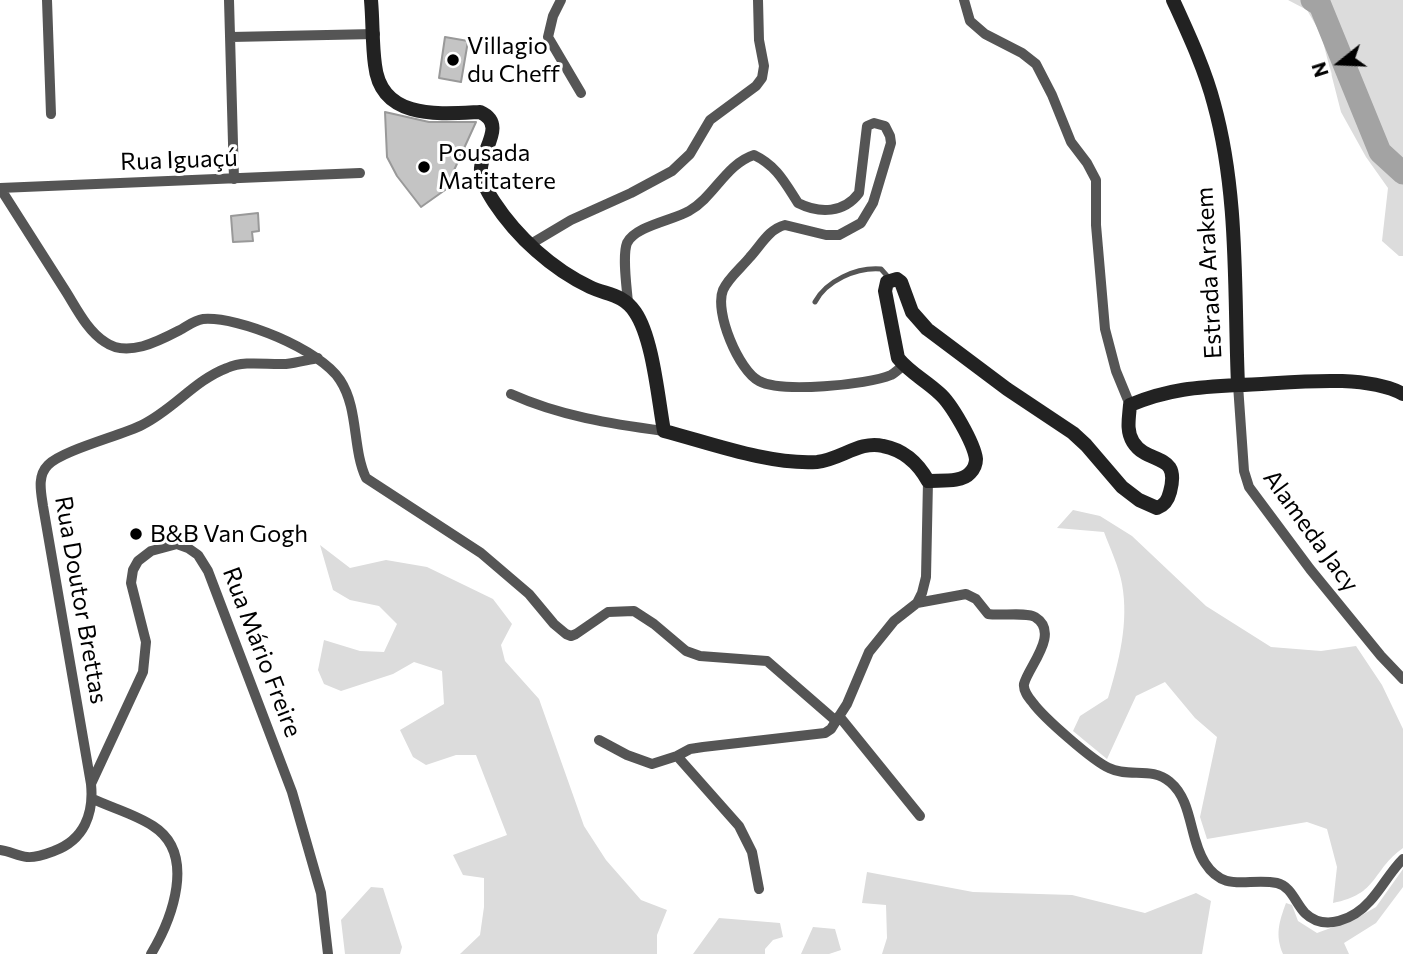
<!DOCTYPE html>
<meta charset="utf-8">
<style>
body{margin:0}
#map{position:relative;width:1403px;height:954px;overflow:hidden;background:#fff;font-family:Commissioner,sans-serif}
canvas{display:block}
.north{position:absolute;left:1305px;top:28px;width:70px;height:70px;-webkit-text-stroke:5px #fff;paint-order:stroke;rotate:252deg;font-size:19px;font-weight:700;line-height:28px;text-align:center;color:#000}
.north::after{content:'';display:block;margin:auto;width:24px;height:32px;background:#000;clip-path:polygon(50% 0,100% 100%,50% 72%,0 100%)}
</style>
<div id="map">
<canvas width="1403" height="954"></canvas>
<div class="north">N</div>
</div>
<script>
const ctx = document.querySelector('canvas').getContext('2d');
ctx.lineJoin = 'round';
function fill(path, color) {
  ctx.fillStyle = color;
  ctx.fill(path, 'evenodd');
}
function trace(path, color, width, dash) {
  ctx.strokeStyle = color;
  ctx.lineWidth = width;
  ctx.lineCap = dash ? 'butt' : 'round';
  ctx.setLineDash(dash || []);
  ctx.stroke(path);
}
function drawText(font, color, halo, rows, align = 'center') {
  ctx.font = font + ' Commissioner,sans-serif';
  ctx.lineWidth = 6;
  ctx.setLineDash([]);
  ctx.textBaseline = 'middle';
  ctx.strokeStyle = halo;
  ctx.fillStyle = color;
  for (const [text, x, y, turn = 0] of rows) {
    ctx.save();
    ctx.translate(x, y);
    ctx.rotate((+turn || 0) * Math.PI / 180);
    ctx.textAlign = isNaN(turn) ? turn : align;
    if (halo) ctx.strokeText(text, 0, 0);
    ctx.fillText(text, 0, 0);
    ctx.restore();
  }
}
const green = new Path2D(`
 M1288,0H1403V256H1399L1382,241L1388,188L1366,157L1341,112L1321,34L1307,10Z
 M1073,510L1100,516L1132,536L1206,606L1271,647L1321,651L1356,646L1382,685L1403,729V848C1371,871 1379,894 1333,903L1337,867L1327,829L1307,822L1207,839L1200,817L1217,737L1195,718L1165,682L1136,696L1107,759L1073,731L1080,716L1108,698C1119,661 1129,623 1122,584C1119,567 1110,548 1104,532L1057,528Z
 M320,545L350,568L386,560L427,567L493,599L512,624L501,645L505,661L539,699L584,826L606,860L641,900L667,910L657,935V954H460L480,935L484,907V878L463,875L453,855L507,835L476,755H456L426,765L413,757L400,730L444,704L442,671L414,662L393,674L341,691L324,684L318,670L324,640L360,651L384,652L397,624L379,606L350,600L333,590Z
 M1403,869V887L1376,923L1344,943L1349,954H1283C1275,935 1279,922 1286,903L1292,905L1298,921L1317,933L1355,919L1376,907Z
 M867,872L973,892L1072,895L1145,913L1196,893L1211,901L1202,954H882L887,938L886,905L862,903Z
 M371,887L383,888L402,947L400,954H345L341,920Z
 M719,918L780,923L783,937L773,940L765,949V954H693Z
 M813,927L835,929L841,950L829,954H801Z`);
const river = new Path2D(`
 M1312,0L1320,5L1380,152L1403,173`);
const building = new Path2D(`
 M445,37L468,41L461,82L439,78Z
 M385,112L429,122H476L445,190L421,207L397,176L387,157Z
 M258,213L259,231L252,232L253,241L233,242L231,216Z`);
const lane = new Path2D(`
 M815,302C826,281 856,267 881,269L889,278`);
const street = new Path2D(`
 M47,0L51,114
 M229,0L234,179
 M561,0L553,16L548,37L581,93
 M964,0L970,21L985,34L1022,53L1036,64L1052,95L1071,142L1087,163L1096,180V225L1105,329L1116,371L1130,405
 M231,37L375,34
 M0,188C21,221 42,254 63,287C75,305 86,330 105,342C127,358 159,341 180,330C187,326 195,320 203,319C239,316 321,350 340,380C359,409 352,448 366,478L481,553L529,594L554,624L566,634L571,636L576,634L608,612L634,611L654,624L686,651L700,656L767,661L836,721L847,704L869,652L894,621L917,603L922,593L926,577L928,481
 M0,188L360,173
 M529,245L571,220L631,193L672,171L690,154L710,120L756,86L762,78L764,66L759,40L758,0
 M628,303C627,289 622,256 627,243C635,226 674,220 689,211C714,197 726,164 754,155C777,166 785,183 798,203C820,214 844,213 859,193L867,126L874,123L885,126L890,136L891,143L873,203L861,223L839,235H826L785,225C769,229 761,245 750,257C742,267 728,278 723,290C714,312 739,371 759,381C781,393 867,385 891,375C895,373 900,368 904,365
 M1238,385L1244,471L1249,487L1310,569L1381,656L1403,679
 M511,394C560,416 611,424 664,431
 M917,603L966,594L976,599L988,614C1000,616 1026,612 1035,617C1061,633 1028,667 1024,684C1023,691 1029,698 1033,703C1044,718 1093,761 1109,768C1129,778 1152,766 1170,782C1193,801 1189,839 1205,863C1225,894 1248,877 1277,883C1291,886 1296,904 1305,913C1325,932 1354,919 1370,901C1382,888 1390,872 1403,859
 M839,716L920,816
 M599,740L627,755L652,764L677,756L739,826L752,852L759,889
 M677,756L690,749L703,747L825,733L831,729L836,721
 M91,784L43,506C41,492 37,476 48,465C63,450 120,436 142,425C173,410 195,380 227,368C246,360 266,365 286,364C296,363 307,360 318,358
 M93,799C112,808 135,814 153,826C197,854 172,919 151,954
 M0,850C9,851 18,856 27,857C36,858 46,854 54,851C84,840 94,814 91,784L143,672L146,642L131,583L133,570L138,561L151,551L177,544L188,548L198,555L208,571L292,792L321,893L328,954`);
const secondary = new Path2D(`
 M371,0C373,22 372,44 375,65C381,120 439,114 480,112C507,124 482,149 481,168C480,180 488,193 494,202C517,237 552,269 590,287C607,295 623,294 635,312C653,338 658,399 664,431C710,443 769,465 817,462C840,460 860,440 883,446C904,450 918,463 928,481C941,480 961,483 970,473C974,469 976,464 976,459C974,443 951,403 939,393C925,380 909,372 898,358L885,291L887,282L897,279L901,282L912,312L927,329L1007,389L1073,433L1086,445L1122,487L1139,500L1157,508C1165,505 1168,500 1170,492C1181,451 1148,466 1133,442C1126,431 1129,418 1130,405C1168,389 1198,387 1238,385
 M1173,0C1188,33 1205,69 1214,104C1239,194 1234,293 1238,385C1285,384 1361,372 1403,394`);
const markers = [
 [453,60,7,"#000"],
 [424,167,7,"#000"],
 [136,534,7,"#000"]
];
const poiNames = [
 ["Villagio",467,46],
 ["du Cheff",467,74],
 ["Pousada",438,153],
 ["Matitatere",438,181],
 ["B&B Van Gogh",150,534]
];
const streetNames = [
 ["Rua Iguaçú",179,160,-2],
 ["Estrada Arakem",1209,273,-93],
 ["Alameda Jacy",1311,531,54],
 ["Rua Doutor Brettas",81,600,80],
 ["Rua Mário Freire",262,652,69]
];
fill(green, '#dcdcdc');
trace(river, '#a3a3a3', 23);
fill(building, '#c4c4c4');
trace(building, '#999', 2);
trace(lane, '#555', 5);
trace(street, '#555', 10);
trace(secondary, '#222', 14);
for (const [x, y, r, color] of markers) {
  const dot = new Path2D();
  dot.arc(x, y, r, 0, 2 * Math.PI);
  ctx.fillStyle = color;
  ctx.fill(dot);
  trace(dot, '#fff', 2.5);
}
drawText('24px', '#000', '#fff', poiNames, 'left');
drawText('24px', '#000', '#fff', streetNames);
</script>
